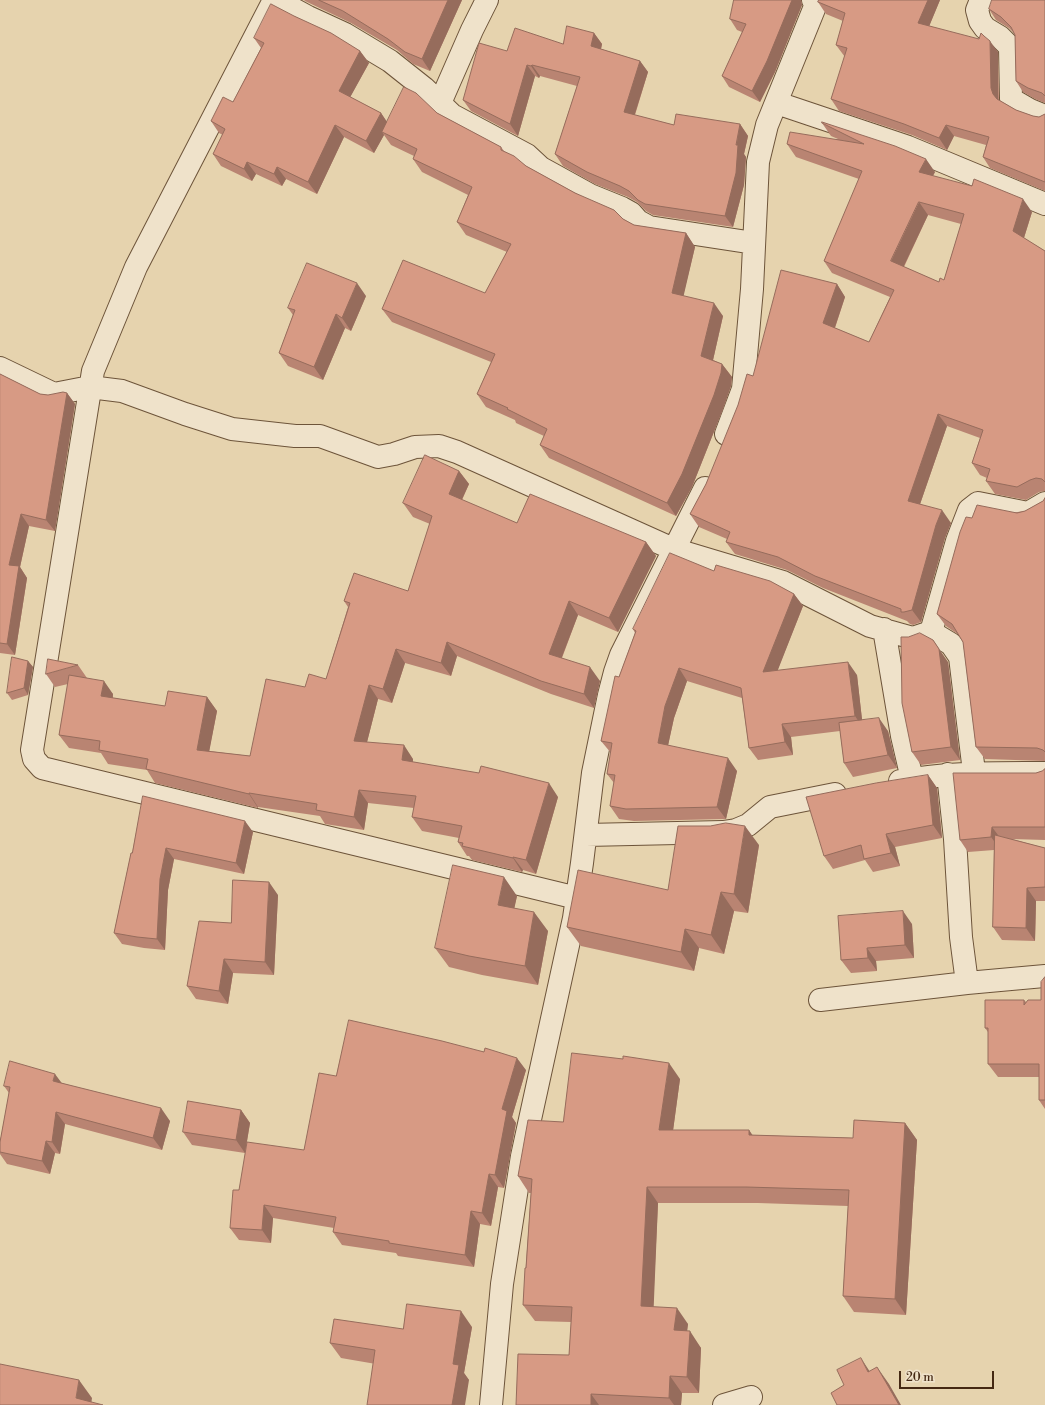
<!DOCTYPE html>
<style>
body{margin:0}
#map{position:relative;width:1045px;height:1405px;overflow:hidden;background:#e6d3ae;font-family:"Libre Bodoni",serif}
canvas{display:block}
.scale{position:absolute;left:899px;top:1371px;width:95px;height:18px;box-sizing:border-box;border:2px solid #452913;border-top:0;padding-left:5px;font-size:12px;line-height:14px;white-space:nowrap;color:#452913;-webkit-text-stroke:3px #efe2ca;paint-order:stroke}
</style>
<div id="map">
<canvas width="1045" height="1405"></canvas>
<div class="scale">20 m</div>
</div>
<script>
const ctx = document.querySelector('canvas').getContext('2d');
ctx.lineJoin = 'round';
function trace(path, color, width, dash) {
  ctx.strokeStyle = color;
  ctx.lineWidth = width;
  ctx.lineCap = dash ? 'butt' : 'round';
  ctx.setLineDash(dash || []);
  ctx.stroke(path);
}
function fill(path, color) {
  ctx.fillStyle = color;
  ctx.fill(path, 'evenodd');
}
const street = new Path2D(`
 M274,0L136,267L93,371L32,750L34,759L42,768L577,898
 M277,0L308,17L345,34L390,61L424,88L452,115L527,155L541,168L552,174L590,195L622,208L631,213L638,221L649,227L754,243
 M981,0L977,10L980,21L985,28L1000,37L1010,47L1011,99L1030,110L1045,116
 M440,103L472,30L487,0
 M777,103L908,147L1045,204
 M0,368L54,394L90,387L122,391L185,414L232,429L295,436H320L378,457L394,454L415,447L439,446L457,452L673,549L783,582L870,626L913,638L931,632L957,541L969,510L978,503L1028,513L1045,503
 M726,434L743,389L752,289L758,162L767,125L816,4L815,1L813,0
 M884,629L902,736L912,779
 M931,632L951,644L960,657L974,772
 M948,774L955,839L961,937L967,983
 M900,781C948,772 996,773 1045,773
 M586,835L723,832L736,830L748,825L770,807L835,794
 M820,1000L967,983L1045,976
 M491,1405L502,1284L522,1156L574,918L582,863L593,773L609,695L615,672L621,655L705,488
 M724,1405L751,1397`);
const wall = new Path2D(`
 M304,0H462L430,71L413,64L397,50L351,23L305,1Z
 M734,0H801L802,5L775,72L760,102L729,87L722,76L742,32L737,30L730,19Z
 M819,0H940L929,26L998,52L999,100L1016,110L1033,116L1039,117L1045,114V191L990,168L983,157L986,145L954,136L947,150L912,135L839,111L831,99L845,57L836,45L843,21L826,14L818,2Z
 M1045,0V103L1035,99L1023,92L1016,81L1015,35L1014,33L1009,28L996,20L989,9Z
 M294,16L360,51L369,63L350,97L381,113L387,122L437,113L501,147L504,151L526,166L634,225L686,233L695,247L683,296L723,316L713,360L722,364L732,377L731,386L723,409L692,487L676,516L549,458L540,445L544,436L516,423L515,420L486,407L477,394L491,362L392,322L382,309L485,293L507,252L466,235L457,222L468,195L422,172L413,159L414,156L391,145L384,135L374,153L344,137L317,194L286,179L282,186L256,174L252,181L221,166L213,154L223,135L219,133L211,121L233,102L261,48L254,38Z
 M594,33L602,44L601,49L640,61L648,72L635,115L674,125L740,124L748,136L744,154L746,157L744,185L733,227L653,215L646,211L637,202L628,197L595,184L563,166L555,154L577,86L540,76L539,78L535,76L518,136L471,111L463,100L507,51L563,44Z
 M822,123L935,172L933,176L1032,212L1024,238L1045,251V491L1039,492L1026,500L995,494L986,481L987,478L980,475L972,463L980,438L947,426L920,504L951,523L945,538L921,622L913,625L910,624L907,621L823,588L787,570L735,554L726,542L727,539L699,527L690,514L706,484L753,376L837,284L845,297L835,328L869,342L890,297L832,273L824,261L859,179L796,157L787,144L838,139L831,136ZM928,215L961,224L944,280L939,282L904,267Z
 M366,296L351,331L345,328L323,380L288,366L279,353L293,315L288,308Z
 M0,374L40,394L48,395L67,393L75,404L55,531L29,526L20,567L27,578L15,655L0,653Z
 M459,471L469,484L462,500L517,523L646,542L656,556L618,632L578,615L562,658L600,681L594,708L551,694L457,656L451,676L405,663L392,703L378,699L367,742L413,759V762L558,797L536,874L523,870L522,872L472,860L469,856H467L458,842L459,838L422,831L412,817L414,808L368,803L364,830L325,824L320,816L258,807V808L155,783L147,770L108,764L101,753L69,748L59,735L68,684L55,687L46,674L78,665L87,678L113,694V698L165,706L207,697L217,711L209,751L250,756L305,687L326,679L348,607L344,601L408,591L430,524L413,517L403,503Z
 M1045,498V761L985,759L976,747L963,642L959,635L946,626L937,614L972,518L1025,511L1043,501Z
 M714,571L794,594L803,606L777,671L857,675L862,720L888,731L897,768L853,777L844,763L840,731L791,737L793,755L758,760L749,748L742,698L687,681L674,718L668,745L737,771L726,819L634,821L619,819L610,806L614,783L607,774L611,753L601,741L619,677L635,633L633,629Z
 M28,661L33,667L28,695L12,700L7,693Z
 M948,662L960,760L921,765L912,752Z
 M1045,769V840L1012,839L1045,848V901H1036L1035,941L1002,940L993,927L994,850L968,852L960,840L1036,773L1042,771Z
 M928,775L937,788L942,838L895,847L900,866L873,872L865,860L833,869L824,856Z
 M253,832L244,874L174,859L168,890L165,950L144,948L122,944L114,933L131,853Z
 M759,845L748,913L734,911L724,954L699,948L694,971L581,946L567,927L668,890Z
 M278,895L274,975L233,973L228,1004L196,999L187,986L231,923Z
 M517,896L514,908L548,931L538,985L482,975L449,967L435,948Z
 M912,924L914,958L876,961L877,971L851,973L841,960Z
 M1045,977V1109L1039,1100V1077H998L988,1064V1032L985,1028L1024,1000L1026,1002L1041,1000Z
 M526,1070L512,1117L516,1123L504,1188L498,1187L491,1226L480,1224L474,1267L398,1256L396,1253L342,1245L333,1232L334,1228L273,1218L271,1243L239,1240L230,1228L239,1190L304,1150L336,1076Z
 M680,1079L673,1130H749L752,1135L853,1138L905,1123L917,1140L906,1315L854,1312L843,1296L848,1206L758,1203H658L653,1307L688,1324L687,1331L701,1348L699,1393H682L681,1405H516L569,1355L571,1322L535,1321L523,1305L531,1193H529L518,1176L563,1122Z
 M62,1083L170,1121L162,1150L65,1124L60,1154L55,1153L50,1174L7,1164L0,1154V1142L9,1093L4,1086Z
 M241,1110L250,1123L245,1153L192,1145L183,1132Z
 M472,1327L464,1373L469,1380L341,1358L330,1343L403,1329Z`);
const shadedWall = new Path2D(`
 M448,0H462L430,71L422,59Z
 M792,0H801L802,5L775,72L760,102L752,91Z
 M928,0H940L926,34L918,23Z
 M594,33L602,44L599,58L591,46Z
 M990,41L998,52V99L1000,106L993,94L991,88Z
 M360,51L369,63L347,103L339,91Z
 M640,61L648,72L632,123L624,112Z
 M527,65L535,76L518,136L510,124Z
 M532,65L540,76L539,78L531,66Z
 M381,113L389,125L382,132L384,135L374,153L366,141Z
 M740,124L748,136L744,154L746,157L744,185L733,227L725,216Z
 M335,125L344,137L317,194L308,182Z
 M946,125L954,136L947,150L939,138Z
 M926,159L935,172L928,184L919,172Z
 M247,162L256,174L252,181L244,169Z
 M277,167L286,179L282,186L274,174Z
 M1023,199L1032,212L1022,244L1013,231Z
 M919,202L928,215L900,274L891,261Z
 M686,233L695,247L681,307L672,293Z
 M357,283L366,296L351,331L342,318Z
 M837,284L845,297L832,336L823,323Z
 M714,303L723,316L711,369L701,356Z
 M336,314L345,328L323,380L314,367Z
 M722,364L732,377L731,386L723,409L692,487L676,516L667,503Z
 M67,393L75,404L55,531L46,520Z
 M938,414L947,426L917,513L908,501Z
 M459,471L469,484L458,508L449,494Z
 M942,510L951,523L945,538L921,622L912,610L936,525Z
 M21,514L29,526L20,567L27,578L15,655L7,644L9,565Z
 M646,542L656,556L618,632L609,618Z
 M794,594L803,606L772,685L763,672Z
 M569,601L578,615L558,667L549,654Z
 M933,640L948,662L960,760L951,747Z
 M447,642L457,656L451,676L441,663Z
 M396,649L405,663L392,703L383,689Z
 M28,661L33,667L28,695L24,688Z
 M848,662L857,675L863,728L855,716Z
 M590,667L600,681L594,708L584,694Z
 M679,668L687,681L674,718L666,755L658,743L665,706Z
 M104,681L113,694L111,710L101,696Z
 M369,685L378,699L364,754L354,741Z
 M207,697L217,711L207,763L197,750Z
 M879,718L888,731L897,768L888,755Z
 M782,724L791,737L793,755L785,742Z
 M404,745L413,759L412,773L402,760Z
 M728,758L737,771L726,819L717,807Z
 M928,775L937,788L942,838L933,825Z
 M549,783L558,797L536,874L526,860Z
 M359,790L368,803L364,830L354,817Z
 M249,793L258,807V808L249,794Z
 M245,821L253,832L244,874L236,863Z
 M745,826L759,845L748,913L734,894Z
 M992,827L1001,839L1000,849L991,837Z
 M886,834L895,847L900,866L891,853Z
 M166,848L174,859L168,890L165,950L157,939L160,879Z
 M513,857L523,870L522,872L513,858Z
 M504,877L517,896L511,924L498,905Z
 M269,882L278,895L274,975L265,962Z
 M1027,888L1036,901L1035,941L1026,928Z
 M721,892L734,911L724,954L711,935Z
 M903,911L912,924L914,958L905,945Z
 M534,912L548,931L538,985L525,966Z
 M685,929L699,948L694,971L681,952Z
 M867,948L876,961L877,971L868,958Z
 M224,959L233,973L228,1004L219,991Z
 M517,1058L526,1070L512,1117L516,1123L504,1188L495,1175L502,1109Z
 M669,1063L680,1079L671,1146L659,1130Z
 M55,1074L64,1086L53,1081Z
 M161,1108L170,1121L162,1150L153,1138Z
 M241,1110L250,1123L245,1153L236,1140Z
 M56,1112L65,1124L60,1154L52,1142Z
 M905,1123L917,1140L906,1315L895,1299Z
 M749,1130L760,1146L749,1135Z
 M46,1141L55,1153L50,1174L42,1161Z
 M489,1174L498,1187L491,1226L482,1213Z
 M647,1187L658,1203L653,1323L641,1306Z
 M264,1205L273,1218L271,1243L262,1230Z
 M471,1211L480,1224L474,1267L465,1255Z
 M677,1308L688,1324L685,1347L674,1330Z
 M461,1311L472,1327L464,1373L469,1380L465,1405H452L453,1364Z
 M690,1331L701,1348L699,1393L687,1377Z
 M861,1358L872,1375L868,1372Z
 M877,1367L889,1384L901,1405H899Z
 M670,1376L682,1393L681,1405H674L669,1398Z
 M79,1380L92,1398L91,1405L76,1398Z
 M591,1394L599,1405H591Z`);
const building = new Path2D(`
 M319,0H448L422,59L405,52L388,39L343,11Z
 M734,0H792L767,61L752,91L722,76L746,24L730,19Z
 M819,0H928L918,23L979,39L981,33L984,36L990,41L991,88L993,94L997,99L1016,110L1033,116L1039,117L1045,114V182L983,157L989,137L946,125L939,138L904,124L831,99L847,48L836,45L845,13L818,2Z
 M992,0H1045V96L1042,93L1028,88L1016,81L1015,35L1011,27L1001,17L989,9Z
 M271,4L294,16L331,33L360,51L339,91L381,113L366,141L335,125L308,182L277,167L274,174L247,162L244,169L213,154L225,129L211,121L223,97L233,102L264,43L254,38Z
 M567,26L594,33L591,46L640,61L624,112L674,125L676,114L740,124L736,145H738L736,173L725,216L645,204L638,200L629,191L620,186L587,172L555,154L580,77L532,65L531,66L527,65L510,124L463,100L479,43L507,51L515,28L563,44Z
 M404,87L416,93L437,113L501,147V150L514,156L526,166L575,193L614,210L623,219L634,225L686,233L672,293L714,303L701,356L722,364L721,373L714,395L682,474L667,503L540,445L547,429L507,409L508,408L477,394L495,354L382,309L403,260L485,293L511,244L457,222L472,187L413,159L417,149L382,132Z
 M822,122L895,146L926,159L919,172L972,186L974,179L1023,199L1013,231L1045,251V482L1042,479L1036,478L1030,480L1017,487L986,481L990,469L972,463L983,430L938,414L908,501L942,510L936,525L912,610L904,612H901V609L815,576L778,557L726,542L730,532L690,514L706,484L738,405L747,374L753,376L781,270L837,284L823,323L869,342L894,290L824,261L862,171L787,144L790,132L864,144L822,123ZM919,202L964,214L944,280L940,278L939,282L891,261Z
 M307,263L357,283L342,318L336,314L314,367L279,353L295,310L288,308Z
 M0,374L40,394L48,395L63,392L67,393L46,520L21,514L9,565L19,566L7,644L0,643Z
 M425,455L459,471L449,494L517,523L530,494L646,542L609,618L569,601L549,654L590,667L584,694L541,681L447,642L441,663L396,649L383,689L369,685L354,741L404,745L402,760L479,773L481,766L549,783L526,860L513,857V858L462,846L463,843L458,842L462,826L412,817L416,796L359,790L354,817L316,810L317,804L249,793V794L146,769L148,759L99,750L100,741L59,735L69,675L104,681L101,696L165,706L168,691L207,697L197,750L250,756L266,679L305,687L309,674L326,679L350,603L344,601L354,573L408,591L432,516L403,503Z
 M1045,498V752L1043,750L1037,748L976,747L963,642L952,624L937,614L960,532L966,517L972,518L977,505L1017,513L1025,511L1043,501Z
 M670,553L714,571L716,565L770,581L794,594L763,672L848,662L855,716L782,724L785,742L749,748L741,688L679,668L665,706L658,743L728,758L717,807L626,809L610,806L615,775L607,774L612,743L601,741L615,676L619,677L636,631L633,629Z
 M920,633L933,640L939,649L951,747L912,752L902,703L901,637H908Z
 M12,657L28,661L24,688L7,693Z
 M48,659L78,665L46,674Z
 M879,718L888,755L844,763L839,723Z
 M1045,769V827H992L991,837L960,840L953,773H1036L1042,771Z
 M928,775L933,825L886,834L891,853L864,859L861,845L824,856L806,797L876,783Z
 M143,796L245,821L236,863L166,848L160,879L157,939L137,937L114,933L131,853H132Z
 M726,823L745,826L734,894L721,892L711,935L685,929L681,952L567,927L578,870L668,890L678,826H710Z
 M995,835L1045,848V887L1027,888L1026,928L993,927Z
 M453,865L504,877L498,905L534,912L525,966L469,956L435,948Z
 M233,880L269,882L265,962L224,959L219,991L187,986L199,921L231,923Z
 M903,911L905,945L867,948L868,958L841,960L838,916Z
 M1045,977V1100H1039V1064H988V1028H985V1000H1024V1005L1028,1000H1041V982Z
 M349,1020L442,1041L484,1052L485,1048L517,1058L502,1109L507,1111L495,1175L489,1174L482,1213L471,1211L465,1255L389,1243V1241L333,1232L336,1217L264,1205L262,1230L230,1228L233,1190H239L247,1142L304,1150L319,1073L336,1076Z
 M572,1053L623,1059V1056L669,1063L659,1130H749V1135L853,1138L854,1120L905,1123L895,1299L843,1296L849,1190L746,1187H647L641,1306L677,1308L674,1330L690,1331L687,1377L670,1376L669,1398L591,1394V1405H516L518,1354L569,1355L572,1307L523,1305L525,1268H526L532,1179L518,1176L528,1120L563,1122Z
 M10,1061L55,1074L53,1081L161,1108L153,1138L56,1112L52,1142L46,1141L42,1161L0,1152V1142L10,1087L4,1086Z
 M188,1101L241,1110L236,1140L183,1132Z
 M407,1304L461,1311L453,1364L459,1365L452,1405H367L375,1350L330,1343L334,1319L403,1329Z
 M861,1358L868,1372L877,1367L899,1405H837L831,1393L844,1385L837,1370Z
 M0,1364L79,1380L76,1398L103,1405H0Z`);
trace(street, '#6d543a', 24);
trace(street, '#efe2ca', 22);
fill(wall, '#b98472');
fill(shadedWall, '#966c5c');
fill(building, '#d79a84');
trace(building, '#966c5c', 1);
</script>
